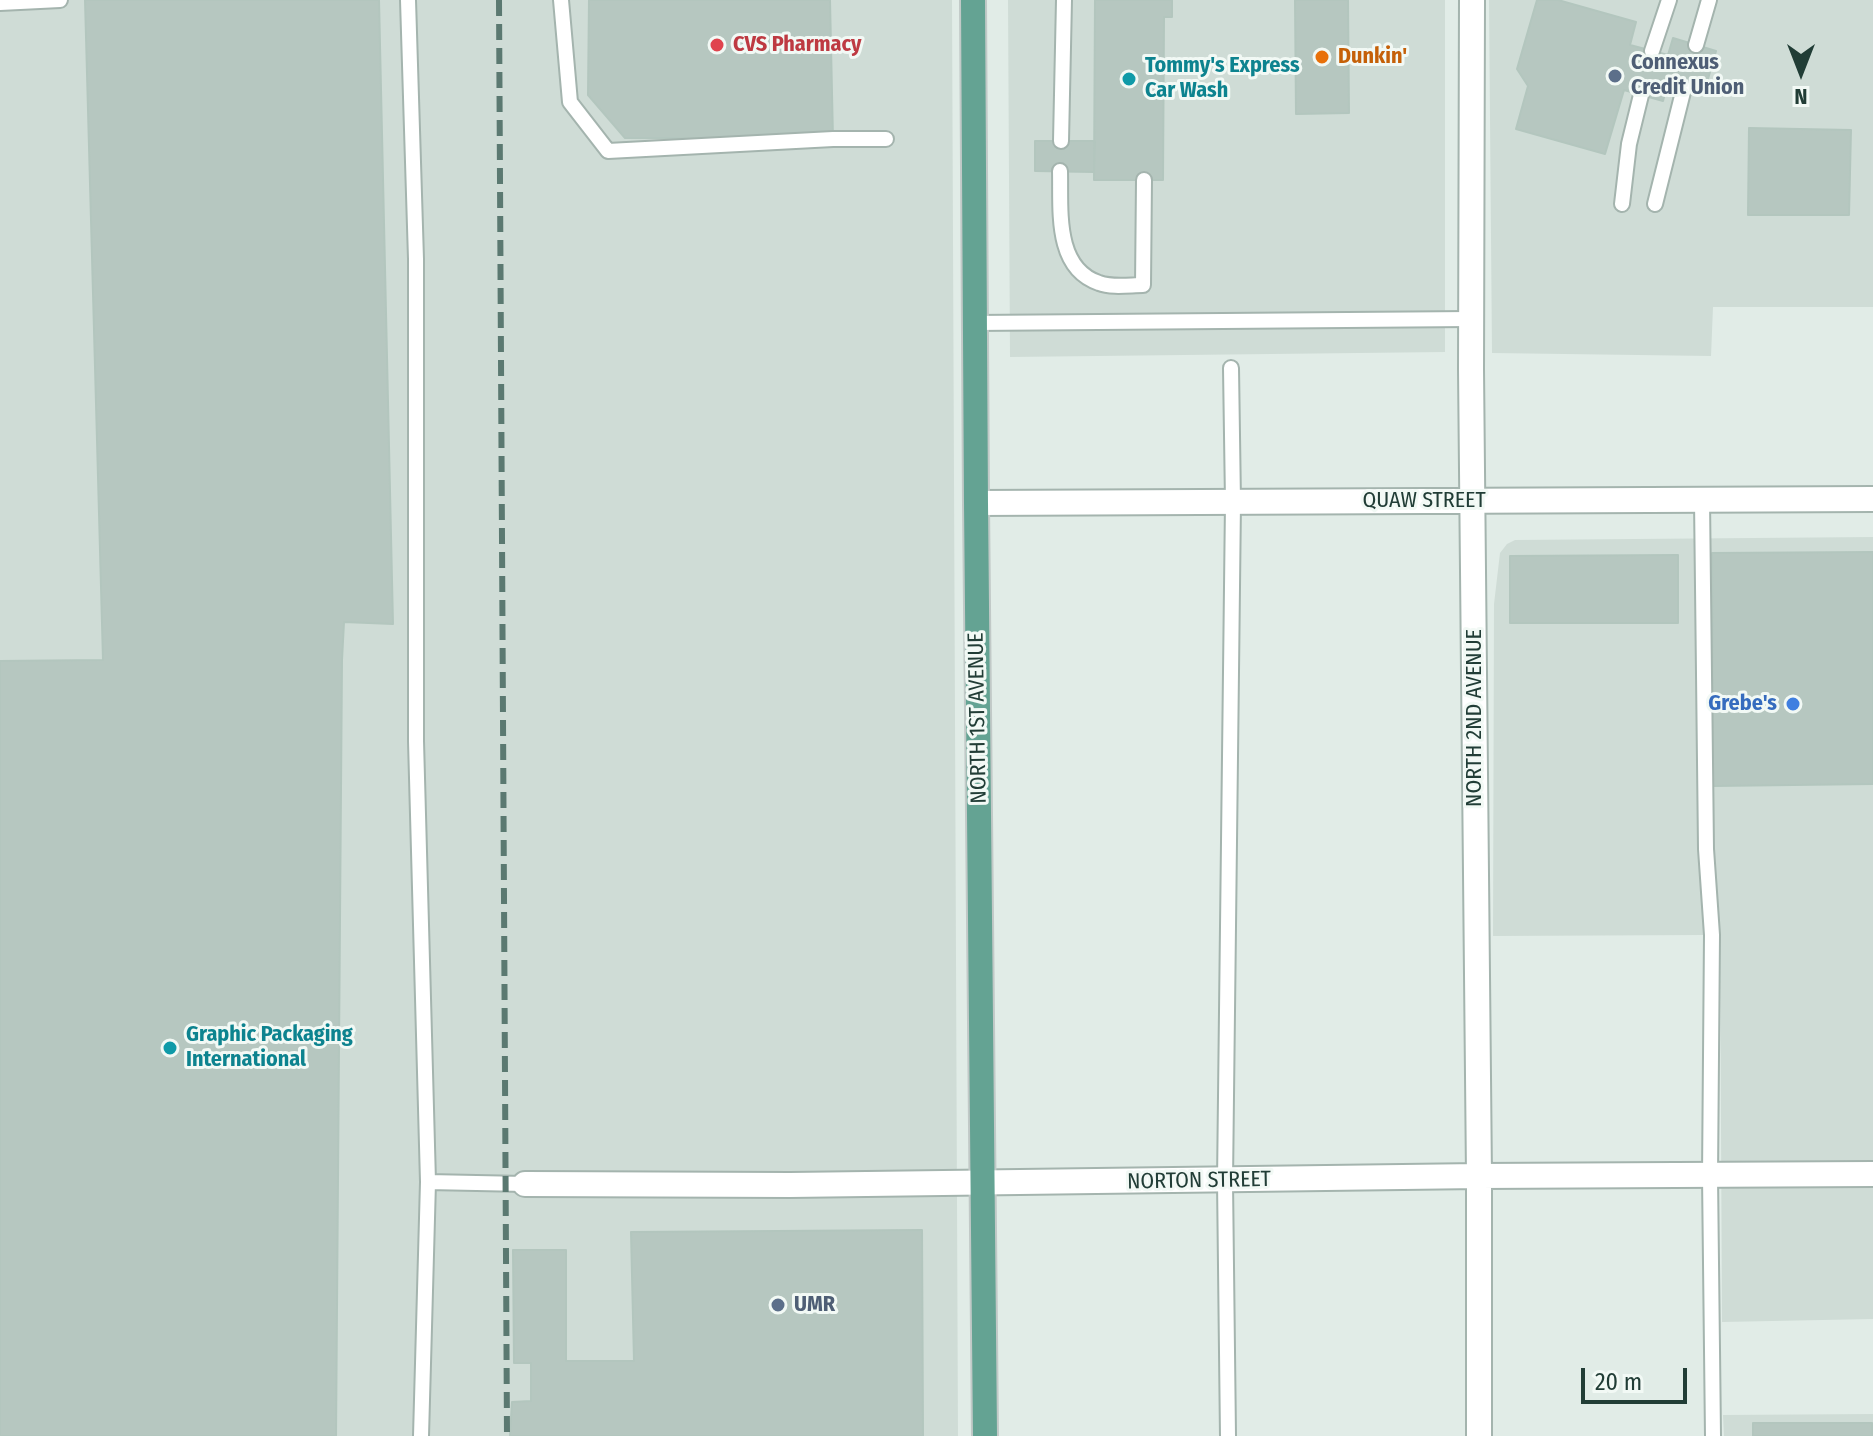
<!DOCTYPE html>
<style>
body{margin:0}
#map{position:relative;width:1873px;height:1436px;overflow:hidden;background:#e1ece7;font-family:"Fira Sans Condensed",sans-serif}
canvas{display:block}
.north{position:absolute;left:1761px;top:32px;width:80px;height:80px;-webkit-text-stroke:6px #f2f9f5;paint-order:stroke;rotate:180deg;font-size:22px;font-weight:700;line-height:32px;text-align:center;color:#213d36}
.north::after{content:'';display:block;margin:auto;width:28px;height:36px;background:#213d36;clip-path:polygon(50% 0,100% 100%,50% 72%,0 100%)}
.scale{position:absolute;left:1581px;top:1368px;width:106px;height:36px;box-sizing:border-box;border:4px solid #213d36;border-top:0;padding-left:10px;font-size:24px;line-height:28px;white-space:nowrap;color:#213d36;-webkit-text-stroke:6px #f2f9f5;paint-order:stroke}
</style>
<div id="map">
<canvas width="1873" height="1436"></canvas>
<div class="north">N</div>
<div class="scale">20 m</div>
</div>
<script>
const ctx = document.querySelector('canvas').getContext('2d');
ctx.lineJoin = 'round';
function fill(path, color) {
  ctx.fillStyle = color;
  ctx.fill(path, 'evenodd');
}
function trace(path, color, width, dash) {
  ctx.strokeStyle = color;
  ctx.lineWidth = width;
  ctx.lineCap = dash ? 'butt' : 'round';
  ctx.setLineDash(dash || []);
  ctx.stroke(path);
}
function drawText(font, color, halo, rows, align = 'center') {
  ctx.font = font + ' "Fira Sans Condensed",sans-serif';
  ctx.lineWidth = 6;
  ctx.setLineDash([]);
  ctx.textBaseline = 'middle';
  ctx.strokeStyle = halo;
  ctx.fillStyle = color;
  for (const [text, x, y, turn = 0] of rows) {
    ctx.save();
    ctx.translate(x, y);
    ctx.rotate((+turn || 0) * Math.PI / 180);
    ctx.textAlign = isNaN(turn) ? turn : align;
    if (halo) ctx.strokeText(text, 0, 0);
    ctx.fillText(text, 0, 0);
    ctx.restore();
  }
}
const built = new Path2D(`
 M0,0H952L958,1436H0Z
 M1008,0H1445V352L1010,357Z
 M1489,0H1873V307H1713L1711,356L1492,353Z
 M1873,537V1319L1722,1322L1720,933L1703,935L1493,936L1494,604L1500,553L1507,544L1515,540Z
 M1873,1414V1436H1724L1723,1415Z`);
const building = new Path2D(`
 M85,0H379L393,624L344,622L342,660L336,1436H0V661L103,660Z
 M589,0H830L833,139L625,138L588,95Z
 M1095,0H1172V17H1164L1163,180H1094Z
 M1295,0H1348L1349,113L1296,114Z
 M1537,0H1558L1636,22L1630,45L1668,55L1673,38L1716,51L1704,93L1668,83L1663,101L1624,90L1605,154L1516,129L1528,86L1517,69Z
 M1749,128L1851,130L1849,215H1748Z
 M1035,141H1095L1094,172L1035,171Z
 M1873,552V784L1713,786L1712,553Z
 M1678,555V623H1510V556Z
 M922,1230L923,1436H510L512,1402L531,1401V1363H514L513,1250H566V1361H634L631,1232Z
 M1753,1423H1872V1436H1753Z`);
const service = new Path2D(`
 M408,0L416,259V741L428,1182L421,1436
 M561,0L570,102L608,151L833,139H886
 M0,3L60,0
 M1696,45L1709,0
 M1652,51L1669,0
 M1061,141L1064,0
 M1060,171C1061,209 1054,268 1099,283C1112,288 1130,285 1143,285L1144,180
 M1622,204L1629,144L1641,95
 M1655,204L1684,88
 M974,323L1471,319
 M1702,500L1706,849L1712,935L1710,1176L1713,1436
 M428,1182L525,1184
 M1228,1436L1225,1181L1233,502L1231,368`);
const minor = new Path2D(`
 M1472,0L1471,369L1479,1176V1436
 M976,503L1873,499
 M525,1184L790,1185L1479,1176L1873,1174`);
const primary = new Path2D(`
 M973,0L976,503L985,1436`);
const rail = new Path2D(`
 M499,0L507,1436`);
const markers = [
 [717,45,8,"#e0444e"],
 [1322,57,8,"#e8710a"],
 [1615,76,8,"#5c6f8a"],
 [1129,79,8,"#0f9aa8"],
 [1793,704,8,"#3f7fe0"],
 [170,1048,8,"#0f9aa8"],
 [778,1305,8,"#5c6f8a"]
];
const healthNames = [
 ["CVS Pharmacy",733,45]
];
const foodNames = [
 ["Dunkin'",1338,57]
];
const serviceNames = [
 ["Connexus",1631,63],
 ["Credit Union",1631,88],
 ["UMR",794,1305]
];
const cultureNames = [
 ["Tommy's Express",1145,66],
 ["Car Wash",1145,91],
 ["Graphic Packaging",186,1035],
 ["International",186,1060]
];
const streetNames = [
 ["QUAW STREET",1424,501],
 ["NORTH 1ST AVENUE",978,718,-91],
 ["NORTH 2ND AVENUE",1475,718,-90],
 ["NORTON STREET",1199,1181,-1]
];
const shopNames = [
 ["Grebe's",1777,704]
];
fill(built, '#cfdcd6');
fill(building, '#b6c7c0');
trace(building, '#b3c6be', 2);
trace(service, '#a4b4ae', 18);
trace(minor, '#a4b4ae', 28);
trace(primary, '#c1c9c7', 28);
trace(service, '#fff', 14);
trace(minor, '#fff', 24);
trace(primary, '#64a393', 24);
trace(rail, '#5b7971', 6, [16, 8]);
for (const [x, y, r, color] of markers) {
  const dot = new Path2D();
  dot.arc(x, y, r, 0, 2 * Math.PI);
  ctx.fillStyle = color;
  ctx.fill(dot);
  trace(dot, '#f2f9f5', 3);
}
drawText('bold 22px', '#be3a42', '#f2f9f5', healthNames, 'left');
drawText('bold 22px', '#c56008', '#f2f9f5', foodNames, 'left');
drawText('bold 22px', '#4e5e75', '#f2f9f5', serviceNames, 'left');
drawText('bold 22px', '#0d838f', '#f2f9f5', cultureNames, 'left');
drawText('22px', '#213d36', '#f2f9f5', streetNames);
drawText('bold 22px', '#366cbe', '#f2f9f5', shopNames, 'right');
</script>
